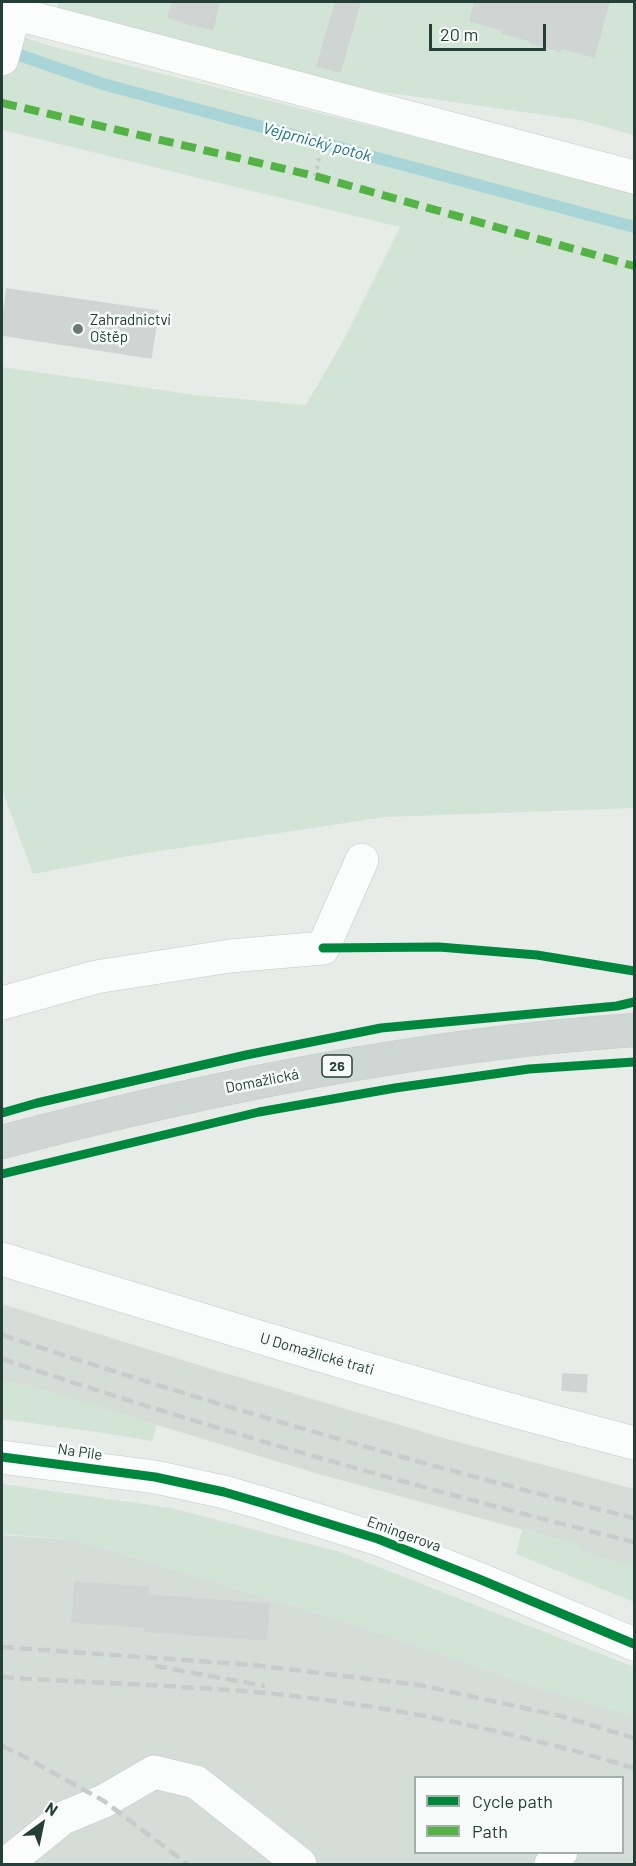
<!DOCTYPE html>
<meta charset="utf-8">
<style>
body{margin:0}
#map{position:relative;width:636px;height:1866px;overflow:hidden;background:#e7ece9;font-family:Barlow,sans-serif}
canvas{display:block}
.frame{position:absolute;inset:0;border:3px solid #243f37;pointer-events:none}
.legend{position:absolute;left:414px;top:1776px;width:210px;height:78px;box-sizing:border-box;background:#f6faf8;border:2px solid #a2afab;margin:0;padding:8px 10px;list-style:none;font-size:18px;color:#243f37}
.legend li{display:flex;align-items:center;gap:12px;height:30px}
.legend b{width:30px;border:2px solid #a2afab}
.north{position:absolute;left:12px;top:1794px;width:60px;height:60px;-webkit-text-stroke:4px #f6faf8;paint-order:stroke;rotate:33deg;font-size:16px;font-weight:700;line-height:24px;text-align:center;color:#243f37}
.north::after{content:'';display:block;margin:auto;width:21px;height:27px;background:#243f37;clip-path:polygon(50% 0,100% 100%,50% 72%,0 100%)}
.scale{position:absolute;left:429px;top:24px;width:117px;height:27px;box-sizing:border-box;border:3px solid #243f37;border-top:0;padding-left:8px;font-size:18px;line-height:21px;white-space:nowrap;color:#243f37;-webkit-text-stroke:4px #f6faf8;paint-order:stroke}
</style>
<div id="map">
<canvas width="636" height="1866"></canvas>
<div class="frame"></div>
<ul class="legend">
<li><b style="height:8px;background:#00873e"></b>Cycle path</li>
<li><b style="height:8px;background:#55b346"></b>Path</li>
</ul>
<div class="north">N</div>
<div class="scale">20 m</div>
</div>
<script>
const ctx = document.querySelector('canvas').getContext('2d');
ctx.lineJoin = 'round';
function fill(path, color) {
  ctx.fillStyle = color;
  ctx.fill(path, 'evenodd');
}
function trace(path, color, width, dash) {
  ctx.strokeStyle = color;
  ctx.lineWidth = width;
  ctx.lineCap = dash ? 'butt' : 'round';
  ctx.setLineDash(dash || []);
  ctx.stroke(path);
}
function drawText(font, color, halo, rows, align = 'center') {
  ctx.font = font + ' Barlow,sans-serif';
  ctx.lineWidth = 5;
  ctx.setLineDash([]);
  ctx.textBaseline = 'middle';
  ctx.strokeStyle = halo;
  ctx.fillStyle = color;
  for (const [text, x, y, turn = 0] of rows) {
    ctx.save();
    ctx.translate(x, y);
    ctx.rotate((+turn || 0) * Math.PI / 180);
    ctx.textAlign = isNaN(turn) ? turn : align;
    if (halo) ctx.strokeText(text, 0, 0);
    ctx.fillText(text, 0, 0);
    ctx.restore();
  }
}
const built = new Path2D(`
 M2,1304L205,1367L447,1439L634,1489V1567L594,1557L575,1544L315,1473L29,1386L2,1381Z
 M2,1535L77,1540L365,1628L532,1686L634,1716V1864H2ZM416,1778H622V1852H416Z`);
const green = new Path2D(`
 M59,2H634V135L580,120L312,82L55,15Z
 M2,30L50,46L435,142L634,193V808L385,817L140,854L33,874L2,789V367L195,395L306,405L344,339L400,227L2,130Z
 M2,1381L29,1386L157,1425L152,1441L104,1433L2,1419Z
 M2,1484L171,1508L340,1552L634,1667V1716L532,1686L365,1628L77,1540L2,1534Z
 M522,1530L575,1544L594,1557L634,1567V1602L516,1554Z`);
const stream = new Path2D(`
 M5,50L103,84L634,227`);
const building = new Path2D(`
 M173,2H199L192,25L168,17Z
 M199,2H219L213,29L192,25Z
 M336,2H360L353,28L330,21Z
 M475,2H542L531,41L502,33L503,30L470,21Z
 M542,2H609L594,57L561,48L560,51L530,43Z
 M330,21L353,28L340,72L317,66Z
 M7,289L158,311L151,358L2,335V322Z
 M563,1374L587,1375L586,1392L562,1390Z
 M75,1582L148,1587L145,1627L72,1622Z
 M148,1595L269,1604L266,1640L145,1631Z`);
const path = new Path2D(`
 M315,176L325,133`);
const minor = new Path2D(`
 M2,10L634,177
 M2,59L17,2
 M2,1003L96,977L230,956L323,948L362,860
 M2,1259C212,1323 422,1388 634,1443
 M2,1457L155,1477L224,1492L265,1504L378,1539L479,1579L634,1644
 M6,1864L63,1818L104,1801L154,1772L196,1782L300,1864
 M551,1864L561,1852`);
const major = new Path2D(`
 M2,1142C210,1087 420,1045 634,1030`);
const rail = new Path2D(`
 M2,1335C210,1404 421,1465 634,1518
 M2,1359C210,1429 421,1489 634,1542
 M2,1647L253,1665L419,1685L561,1716L634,1738
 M155,1666L265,1686
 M2,1677C89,1683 177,1685 265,1693C390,1705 514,1732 634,1768
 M2,1746L23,1756L104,1801L187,1864`);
const quiet = new Path2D(`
 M2,103L315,176L634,266`);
const cycleway = new Path2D(`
 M323,948L439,947L537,955L634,971
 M2,1113L37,1103L246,1055L381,1028L617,1006L634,1002
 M2,1174L259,1112L395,1088L529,1069L634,1062
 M2,1457L155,1477L224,1492L265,1504L378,1539L479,1579L634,1644`);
const markers = [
 [78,329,6,"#687c75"]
];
const shields = [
 [337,1066,30]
];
const shieldNames = [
 ["26",337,1066]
];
const poiNames = [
 ["Zahradnictví",90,320],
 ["Oštěp",90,337]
];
const streetNames = [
 ["Domažlická",262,1081,-11],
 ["U Domažlické trati",317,1354,16],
 ["Na Pile",80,1452,8],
 ["Emingerova",404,1534,20]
];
const waterNames = [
 ["Vejprnický potok",317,142,15]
];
fill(built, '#d5ddd9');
fill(green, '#d1e4d6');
trace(stream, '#a9d4d8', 12);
fill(building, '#d0d4d2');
trace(building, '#cfd5d2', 1.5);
trace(minor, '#c4c9c6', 34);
trace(major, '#c2cac7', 34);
trace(path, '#c2cbc7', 4, [3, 4.5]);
trace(minor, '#fbfcfc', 33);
trace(major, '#cfd7d4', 33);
trace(rail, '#c8ccca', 4.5, [12, 6]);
trace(quiet, '#55b346', 8, [15, 8]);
trace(cycleway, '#00873e', 9);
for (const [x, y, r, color] of markers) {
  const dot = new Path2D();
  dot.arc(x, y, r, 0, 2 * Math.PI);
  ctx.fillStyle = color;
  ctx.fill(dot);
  trace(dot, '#f6faf8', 2);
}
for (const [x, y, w] of shields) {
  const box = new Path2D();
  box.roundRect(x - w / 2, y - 11, w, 22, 4.5);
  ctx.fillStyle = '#f6faf8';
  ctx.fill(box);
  trace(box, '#243f37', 1.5);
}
drawText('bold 14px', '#243f37', null, shieldNames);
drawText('15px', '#243f37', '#f6faf8', poiNames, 'left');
drawText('15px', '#243f37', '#f6faf8', streetNames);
drawText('italic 16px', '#206f7a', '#f6faf8', waterNames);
</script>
